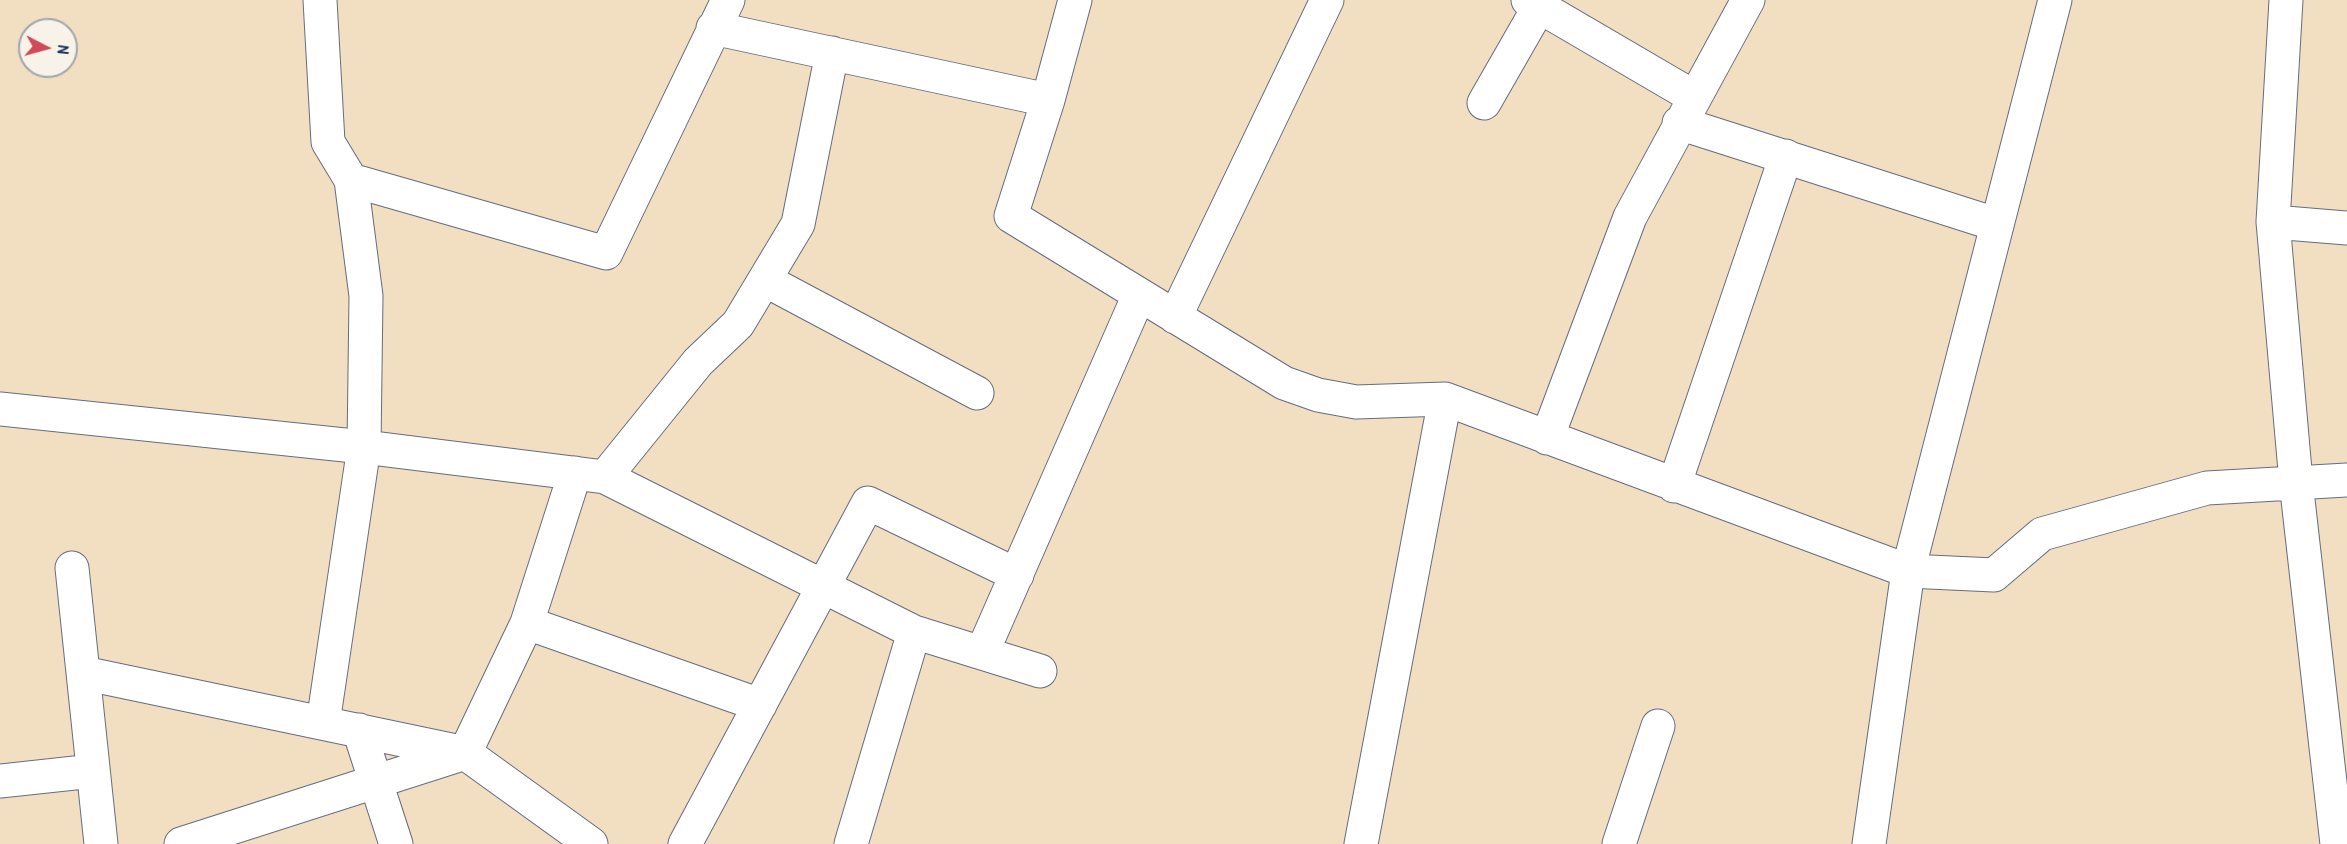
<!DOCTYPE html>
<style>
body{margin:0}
#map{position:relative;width:2347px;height:844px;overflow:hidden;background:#f2dec0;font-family:"Patrick Hand",sans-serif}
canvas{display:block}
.north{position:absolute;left:18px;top:18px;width:60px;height:60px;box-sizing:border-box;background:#f7f3e8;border:2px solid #9fa5b1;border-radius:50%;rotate:96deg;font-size:16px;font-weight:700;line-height:24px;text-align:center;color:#1b2f5e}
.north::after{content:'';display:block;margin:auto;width:21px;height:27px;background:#d1495b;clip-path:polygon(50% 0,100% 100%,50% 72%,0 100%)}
</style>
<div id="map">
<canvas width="2347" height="844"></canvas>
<div class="north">N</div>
</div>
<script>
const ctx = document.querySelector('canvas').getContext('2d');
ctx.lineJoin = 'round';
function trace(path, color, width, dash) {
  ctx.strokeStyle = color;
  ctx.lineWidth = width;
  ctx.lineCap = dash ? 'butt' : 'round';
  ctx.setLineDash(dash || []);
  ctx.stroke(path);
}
const minor = new Path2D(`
 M320,0L328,142L351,180L366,296L364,447L323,723
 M1075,0L1048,100L1011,216L1284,383L1318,395L1356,402L1445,399L1908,571L1994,575L2042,534L2207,488L2347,480
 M1528,0L1694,97
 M2286,0L2273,222L2296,482L2337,844
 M713,28L1048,100
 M1484,103L1543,0
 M1679,123L1995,224
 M351,180L606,253L728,0
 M2273,222L2347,228
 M765,280L977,393
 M1175,317L1327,0
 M0,409L364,447L605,477L914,632L1040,671
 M1547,438L1630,217L1748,0
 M605,477L698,362L738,324L798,224L832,53
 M1674,486L1786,156
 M72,568L101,844
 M527,623L760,705
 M982,653L1139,295
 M83,673L465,753L591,844
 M359,730L396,844
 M0,781L93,771
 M181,844L465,753L527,623L575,473
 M685,844L868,503L1017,575
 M851,844L914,632
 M1361,844L1445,399
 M1619,844L1658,726
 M1869,844L1908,571L2055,0`);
trace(minor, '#666c80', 35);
trace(minor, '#fff', 33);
</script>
